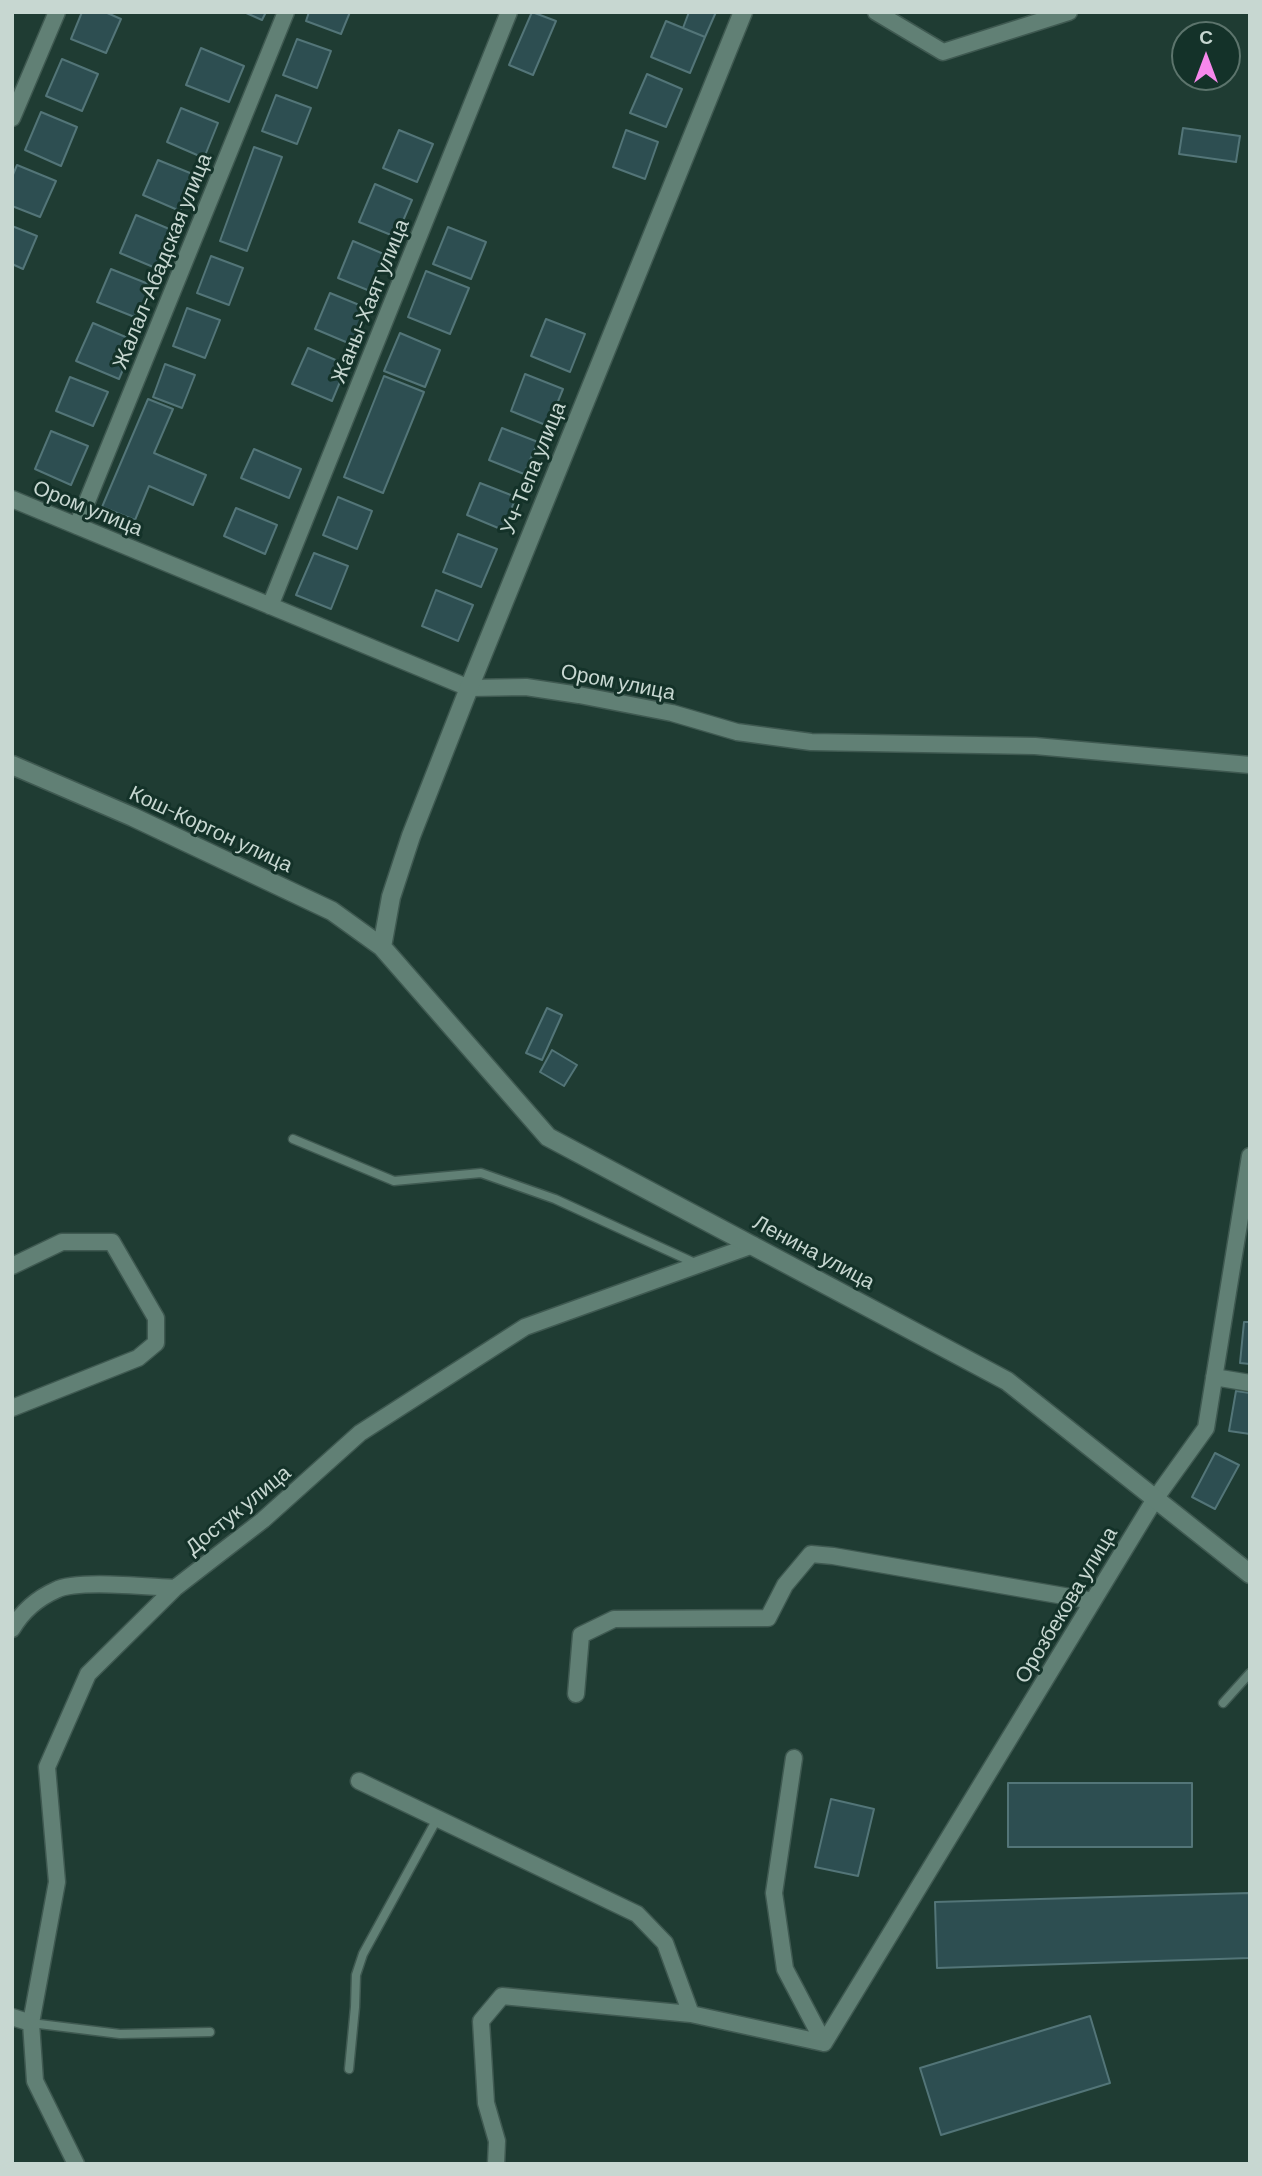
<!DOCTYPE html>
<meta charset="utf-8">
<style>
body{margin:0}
#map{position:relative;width:1262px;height:2176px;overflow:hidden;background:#1f3c33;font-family:Barlow,sans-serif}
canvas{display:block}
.frame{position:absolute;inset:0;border:14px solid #c7d7d1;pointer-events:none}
.north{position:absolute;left:1171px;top:21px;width:70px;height:70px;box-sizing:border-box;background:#143229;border:2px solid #5c746c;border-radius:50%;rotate:0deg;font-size:19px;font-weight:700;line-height:28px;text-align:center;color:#c7d7d1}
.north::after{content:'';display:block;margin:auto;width:24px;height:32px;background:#f788ec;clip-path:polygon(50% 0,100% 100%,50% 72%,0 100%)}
</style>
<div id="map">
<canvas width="1262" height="2176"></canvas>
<div class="frame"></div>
<div class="north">С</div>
</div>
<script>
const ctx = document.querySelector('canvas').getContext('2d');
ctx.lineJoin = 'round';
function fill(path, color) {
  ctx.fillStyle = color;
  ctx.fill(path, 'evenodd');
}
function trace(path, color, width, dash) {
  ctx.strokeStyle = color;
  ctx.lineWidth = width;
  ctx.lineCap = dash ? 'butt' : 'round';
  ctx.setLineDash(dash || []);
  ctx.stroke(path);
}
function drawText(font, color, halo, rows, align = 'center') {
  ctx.font = font + ' Barlow,sans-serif';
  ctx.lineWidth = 6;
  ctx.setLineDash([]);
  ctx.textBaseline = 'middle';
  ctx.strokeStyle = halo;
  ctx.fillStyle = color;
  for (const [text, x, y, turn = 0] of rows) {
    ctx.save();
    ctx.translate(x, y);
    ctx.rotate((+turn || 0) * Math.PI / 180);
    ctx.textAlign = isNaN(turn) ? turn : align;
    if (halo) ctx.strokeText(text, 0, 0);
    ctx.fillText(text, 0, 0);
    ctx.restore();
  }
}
const building = new Path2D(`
 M82,12H105L121,19L106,53L71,39Z
 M244,12H266L262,20Z
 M309,12H350L341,34L306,21Z
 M532,12L556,21L533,75L509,65Z
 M689,12H716L705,37L683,28Z
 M666,21L705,37L690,73L651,57Z
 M297,39L331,51L317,88L283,75Z
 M201,48L244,66L229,102L186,85Z
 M62,59L98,74L82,111L46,96Z
 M647,74L682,89L666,127L630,113Z
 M276,95L311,108L297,144L262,131Z
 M181,108L218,123L204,158L167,142Z
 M41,112L77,127L61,166L25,150Z
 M1183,128L1240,136L1236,162L1179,154Z
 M399,130L433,144L417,182L383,168Z
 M626,130L658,142L645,179L613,167Z
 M254,147L282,157L247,251L220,241Z
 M158,160L195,175L180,211L143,195Z
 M17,165L56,181L40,217L12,206V177Z
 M375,184L412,200L396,237L359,222Z
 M136,215L174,231L158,269L120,253Z
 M12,226L37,236L23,269L12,264Z
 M448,227L486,242L471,279L433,264Z
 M353,241L386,255L370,291L338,278Z
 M211,256L243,268L229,305L197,293Z
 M111,269L151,285L137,318L97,302Z
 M426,271L469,288L450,334L408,317Z
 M330,293L369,309L353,345L315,329Z
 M187,308L220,320L205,358L173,346Z
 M546,319L585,334L570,372L531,356Z
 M93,323L135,341L119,379L76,361Z
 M400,333L440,350L425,387L384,371Z
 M308,348L347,365L332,401L292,384Z
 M165,364L195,375L182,408L153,397Z
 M525,374L563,389L548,426L511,411Z
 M384,376L424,392L383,493L344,477Z
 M70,377L108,392L93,426L56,411Z
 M148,399L173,409L154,453L206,475L193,505L149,486L135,520L102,507Z
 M502,428L538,442L524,474L489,460Z
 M51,431L88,446L71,485L35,469Z
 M254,449L301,469L289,498L241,478Z
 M480,483L516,497L503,530L467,515Z
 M338,497L372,511L357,549L323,535Z
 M236,508L277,525L265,554L224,536Z
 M458,534L497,549L481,587L443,572Z
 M314,553L348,566L331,609L296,595Z
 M436,590L473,605L458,641L422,626Z
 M547,1008L562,1015L542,1060L526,1053Z
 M552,1050L577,1065L564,1086L540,1072Z
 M1244,1322H1250V1364L1240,1363Z
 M1236,1391L1250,1393V1434L1229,1431Z
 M1215,1453L1239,1465L1215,1509L1192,1497Z
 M1008,1783H1192V1847H1008Z
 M831,1799L874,1809L858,1876L815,1867Z
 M1250,1893V1958L937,1968L935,1902Z
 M1090,2016L1110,2083L941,2135L920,2068Z`);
const lane = new Path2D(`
 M293,1139L394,1181L481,1173L555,1199L697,1264
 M1223,1703L1250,1673
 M31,2023L120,2034L210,2032
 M349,2069L355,2007L356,1975L363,1954L437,1819`);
const street = new Path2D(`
 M876,12L943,52L1069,12
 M12,118L57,12
 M12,499L469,688L526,687L579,695L672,713L737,732L811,742L1035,746L1250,765
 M77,526L286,12
 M270,606L509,12
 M12,1266L62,1242H112L156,1318V1343L138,1358L12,1408
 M1214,1377L1250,1383
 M12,1629C22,1612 38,1598 56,1590C77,1579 149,1587 175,1588
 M576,1694L581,1635L614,1619L768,1618L785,1585L811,1554L833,1556L1093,1601
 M794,1758L774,1893L785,1969L824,2043
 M359,1781L637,1914L665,1943L691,2014
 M12,2017L31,2023
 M824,2043L1155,1499L1206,1428L1250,1156
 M76,2164L35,2081L31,2023L57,1882L47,1767L88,1674L175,1588L263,1520L360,1433L525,1327L753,1245
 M496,2164L497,2141L486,2103L481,2021L502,1996L691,2014L824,2043`);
const secondary = new Path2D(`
 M12,765L133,817L332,911L382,947L548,1137L1007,1381L1250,1574
 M382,947L391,897L411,836L469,688L743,12`);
const streetNames = [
 ["Жалал-Абадская улица",162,261,-68],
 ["Жаны-Хаят улица",370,301,-68],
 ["Уч-Тепа улица",533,468,-68],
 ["Ором улица",88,508,22],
 ["Ором улица",618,682,11],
 ["Кош-Коргон улица",211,829,25],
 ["Ленина улица",814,1252,28],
 ["Достук улица",238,1510,-39],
 ["Орозбекова улица",1066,1605,-59]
];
fill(building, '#2d4e51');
trace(building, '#537578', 2);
trace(lane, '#3f5951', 11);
trace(street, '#3f5951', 19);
trace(secondary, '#3f5951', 21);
trace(lane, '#618075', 8);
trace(street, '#618075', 16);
trace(secondary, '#618075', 18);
drawText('21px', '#c7d7d1', '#143229', streetNames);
</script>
